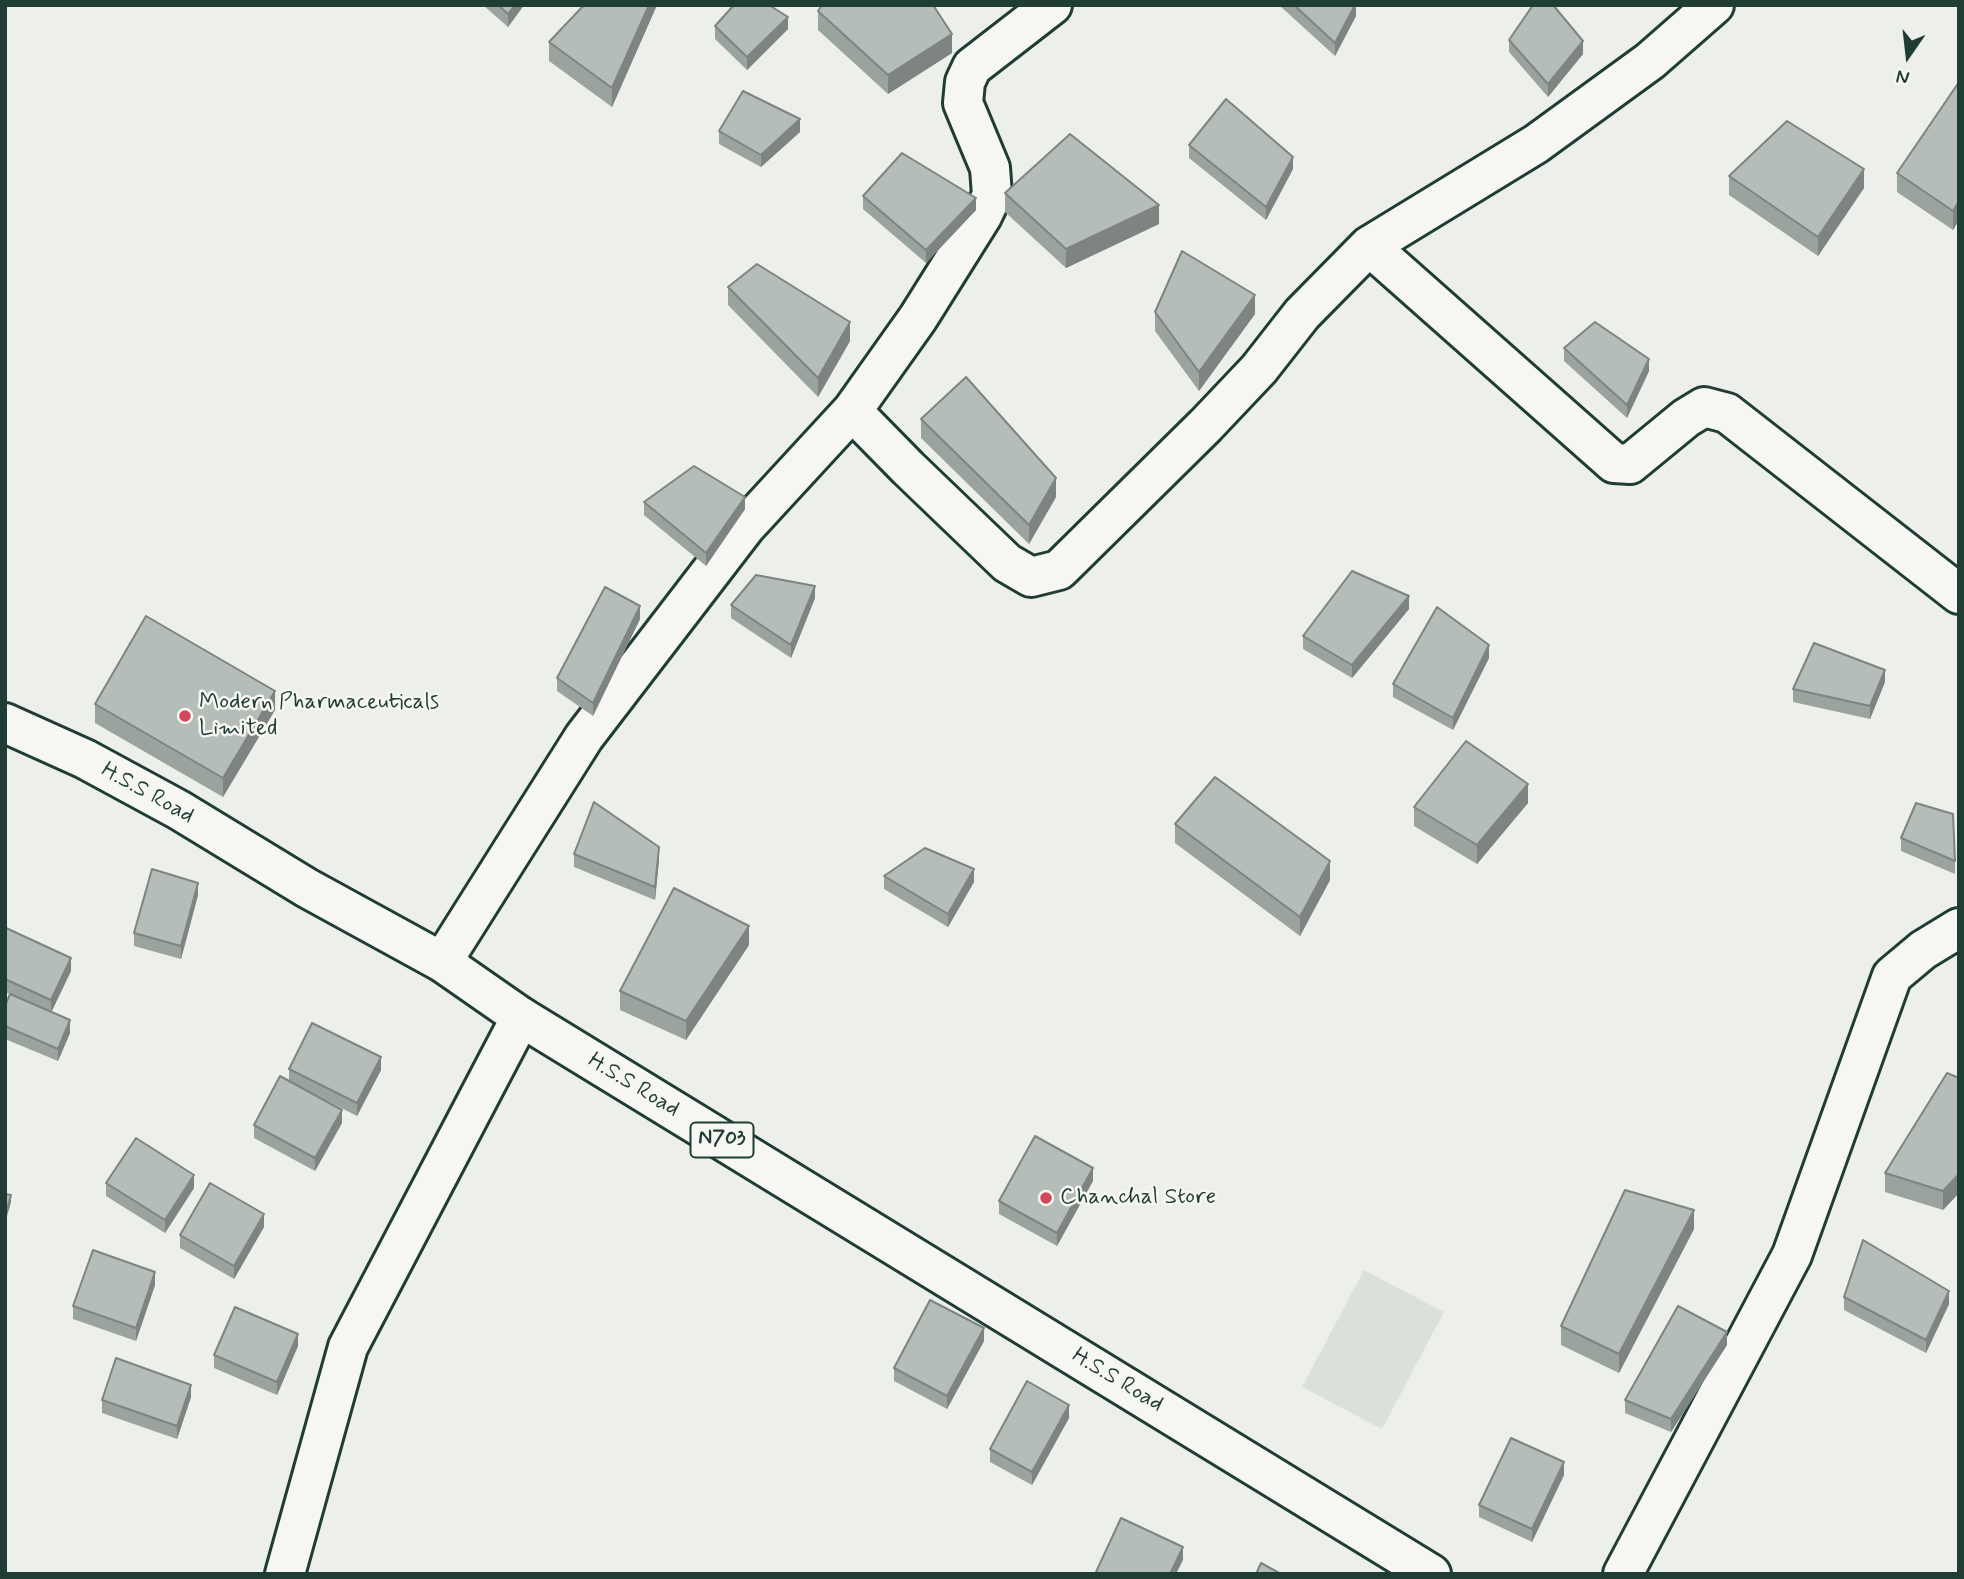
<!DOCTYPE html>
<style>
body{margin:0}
#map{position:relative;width:1964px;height:1579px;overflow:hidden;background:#edefea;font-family:Mynerve,sans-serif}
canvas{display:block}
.frame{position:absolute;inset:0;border:7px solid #1f3d34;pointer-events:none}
.north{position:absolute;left:1873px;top:21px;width:70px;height:70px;-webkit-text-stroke:5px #f6f6f2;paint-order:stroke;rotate:194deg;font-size:19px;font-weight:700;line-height:28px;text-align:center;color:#1f3d34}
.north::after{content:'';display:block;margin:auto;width:24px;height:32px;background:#1f3d34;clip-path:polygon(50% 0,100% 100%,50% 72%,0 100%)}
</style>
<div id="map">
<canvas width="1964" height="1579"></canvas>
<div class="frame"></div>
<div class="north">N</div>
</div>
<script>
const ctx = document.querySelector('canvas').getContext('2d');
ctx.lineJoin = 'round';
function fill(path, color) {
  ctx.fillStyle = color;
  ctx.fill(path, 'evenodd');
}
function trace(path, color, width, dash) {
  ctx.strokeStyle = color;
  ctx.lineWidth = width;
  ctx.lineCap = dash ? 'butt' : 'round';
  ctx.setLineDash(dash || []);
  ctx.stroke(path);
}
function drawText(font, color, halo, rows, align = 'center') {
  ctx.font = font + ' Mynerve,sans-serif';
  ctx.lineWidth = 5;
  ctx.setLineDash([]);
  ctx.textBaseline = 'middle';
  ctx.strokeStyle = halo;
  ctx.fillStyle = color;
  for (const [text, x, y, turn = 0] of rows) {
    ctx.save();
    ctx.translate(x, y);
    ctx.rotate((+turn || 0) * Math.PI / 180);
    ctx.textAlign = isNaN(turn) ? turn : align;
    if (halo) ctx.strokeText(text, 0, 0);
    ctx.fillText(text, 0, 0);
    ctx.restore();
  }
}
const built = new Path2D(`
 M1364,1270L1444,1312L1382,1429L1302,1387Z`);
const street = new Path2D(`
 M1369,246L1614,463L1630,464L1686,418L1704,407L1727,413L1959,594
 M852,411L918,318L982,216L992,195L990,168L963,103L965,82L972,67L1052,5
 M442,962L584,737L746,526L852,411L908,468L1007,563L1031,577L1059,570L1206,425L1259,369L1302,314L1369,246L1536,144L1650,61L1714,5
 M285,1574L348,1347L521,1017
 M1623,1574L1792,1255L1892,976L1923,950L1959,928`);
const highway = new Path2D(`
 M5,723L85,759L179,810L307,888L442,962L521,1017L1431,1574`);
const wall = new Path2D(`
 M483,5H524L508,27Z
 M657,5L612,107L549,61V42Z
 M1279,5H1356V16L1335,56Z
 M818,11L952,53L888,94L818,30Z
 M715,26L788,29L747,70L715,39Z
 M1509,40L1583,54L1548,97L1509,52Z
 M1959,82V220L1953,230L1897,192V173Z
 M719,131L800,132L761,167L719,144Z
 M1189,145L1293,169L1266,220L1189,158Z
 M1729,176L1864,188L1818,256L1729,195Z
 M1005,193L1159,224L1066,268L1005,212Z
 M863,196L976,210L926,263L863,209Z
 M728,287L850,341L818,397L728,305Z
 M1155,312L1255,314L1199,391L1155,331Z
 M1564,348L1649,371L1627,418L1564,361Z
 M921,419L1056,497L1029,544L921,438Z
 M644,502L745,509L706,566L644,515Z
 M815,598L791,658L731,618V605Z
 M1409,609L1352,678L1303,649V636Z
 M640,619L593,716L557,691V678Z
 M1489,658L1453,730L1393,697V684Z
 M1885,682L1870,719L1793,702V689Z
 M95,704L275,710L223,797L95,723Z
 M1528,803L1477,864L1414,826V807Z
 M1175,824L1330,880L1300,936L1175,843Z
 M1901,838L1955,861V874L1901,851Z
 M574,854L659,860L655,900L574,867Z
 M884,876L974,882L948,927L884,889Z
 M198,895L181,959L134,946V933Z
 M5,931L71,971L51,1012L70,1033L58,1061L5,1039V1006L10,994L5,992Z
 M749,945L686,1040L620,1010V991Z
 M289,1069L381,1070L357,1116L298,1086L342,1123L315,1171L254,1138V1125L289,1081Z
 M1959,1078V1193L1943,1210L1885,1192V1173Z
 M1093,1181L1057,1246L999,1214V1201Z
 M106,1183L194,1188L165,1233L106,1196Z
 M264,1227L234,1279L180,1248V1235Z
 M1694,1229L1619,1373L1561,1345V1326Z
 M155,1285L136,1341L73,1319V1306Z
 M1844,1297L1949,1304L1926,1353L1844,1310Z
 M984,1341L947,1409L894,1381V1368Z
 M1727,1345L1671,1432L1625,1413V1400Z
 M298,1346L277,1395L214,1368V1355Z
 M191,1397L177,1439L102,1413V1400Z
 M1069,1418L1032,1485L990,1462V1449Z
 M1564,1475L1532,1542L1479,1517V1505Z`);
const shadedWall = new Path2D(`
 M515,5H524L508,27V14Z
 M649,5H657L612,107V88Z
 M1355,5H1356V16L1335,56V43Z
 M788,17V29L747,70V57Z
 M952,34V53L888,94V75Z
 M1583,41V54L1548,97V84Z
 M800,119V132L761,167V155Z
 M1293,157V169L1266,220V207Z
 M1864,169V188L1818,256V237Z
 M976,198V210L926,263V250Z
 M1959,201V220L1953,230V211Z
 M1159,205V224L1066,268V249Z
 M1255,295V314L1199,391V372Z
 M850,322V341L818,397V378Z
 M1649,359V371L1627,418V405Z
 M1056,478V497L1029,544V525Z
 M745,497V509L706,566V553Z
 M815,586V598L791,658V645Z
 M1409,596V609L1352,678V665Z
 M640,606V619L593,716V703Z
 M1489,645V658L1453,730V718Z
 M1885,670V682L1870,719V706Z
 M275,691V710L223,797V778Z
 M1528,784V803L1477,864V845Z
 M659,847V860L655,900V887Z
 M1330,861V880L1300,936V917Z
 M974,869V882L948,927V914Z
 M198,883V895L181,959V946Z
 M749,926V945L686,1040V1021Z
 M71,958V971L51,1013V1000Z
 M70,1020V1033L58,1061V1049Z
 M381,1057V1070L357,1116V1103Z
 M342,1110V1123L315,1171V1158Z
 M1093,1168V1181L1057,1246V1233Z
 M1959,1174V1193L1943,1210V1191Z
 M194,1175V1188L165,1233V1220Z
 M11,1195V1202L5,1223V1217Z
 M1694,1210V1229L1619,1373V1354Z
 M264,1214V1227L234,1279V1266Z
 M155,1272V1285L136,1341V1328Z
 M1949,1291V1304L1926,1353V1340Z
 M984,1328V1341L947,1409V1396Z
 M1727,1332V1345L1671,1432V1419Z
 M298,1334V1346L277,1395V1382Z
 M191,1385V1397L177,1439V1426Z
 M1069,1405V1418L1032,1485V1472Z
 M1564,1462V1475L1532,1542V1529Z
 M1183,1547V1560L1176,1574H1170Z`);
const building = new Path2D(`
 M498,5H515L508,14Z
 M584,5H649L612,88L549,42Z
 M734,5H769L788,17L747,57L715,26Z
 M822,5H933L952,34L888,75L818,11Z
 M1294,5H1355L1335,43Z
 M1533,5H1553L1583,41L1548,84L1509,40Z
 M1959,82V201L1953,211L1897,173Z
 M743,91L800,119L761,155L719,131Z
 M1226,99L1293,157L1266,207L1189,145Z
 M1787,121L1864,169L1818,237L1729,176Z
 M1070,134L1159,205L1066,249L1005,193Z
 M902,153L976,198L926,250L863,196Z
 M1182,251L1255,295L1199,372L1155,312Z
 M757,264L850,322L818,378L728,287Z
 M1595,322L1649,359L1627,405L1564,348Z
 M966,377L1056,478L1029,525L921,419Z
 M694,466L745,497L706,553L644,502Z
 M1352,571L1409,596L1352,665L1303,636Z
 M756,575L815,586L791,645L731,605Z
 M605,587L640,606L593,703L557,678Z
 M1437,607L1489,645L1453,718L1393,684Z
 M146,616L275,691L223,778L95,704Z
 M1814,643L1885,670L1870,706L1793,689Z
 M1466,741L1528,784L1477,845L1414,807Z
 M1215,777L1330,861L1300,917L1175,824Z
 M594,802L659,847L655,887L574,854Z
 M1916,803L1953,814L1955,861L1901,838Z
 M925,848L974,869L948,914L884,876Z
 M152,869L198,883L181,946L134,933Z
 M674,888L749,926L686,1021L620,991Z
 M6,928L71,958L51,1000L5,979V931Z
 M10,994L70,1020L58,1049L5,1026V1006Z
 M312,1023L381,1057L357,1103L289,1069Z
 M1947,1073L1959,1078V1174L1943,1191L1885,1173Z
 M280,1076L342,1110L315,1158L254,1125Z
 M1035,1136L1093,1168L1057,1233L999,1201Z
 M136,1138L194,1175L165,1220L106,1183Z
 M210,1183L264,1214L234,1266L180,1235Z
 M1625,1190L1694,1210L1619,1354L1561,1326Z
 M5,1194L11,1195L5,1217Z
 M1863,1240L1949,1291L1926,1340L1844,1297Z
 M93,1250L155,1272L136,1328L73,1306Z
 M930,1300L984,1328L947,1396L894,1368Z
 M1678,1306L1727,1332L1671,1419L1625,1400Z
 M235,1307L298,1334L277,1382L214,1355Z
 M116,1358L191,1385L177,1426L102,1400Z
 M1027,1381L1069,1405L1032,1472L990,1449Z
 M1511,1438L1564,1462L1532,1529L1479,1505Z
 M1121,1518L1183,1547L1170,1574H1100L1096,1572Z
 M1261,1563L1281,1574H1256Z`);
const markers = [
 [185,716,7,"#d1495b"],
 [1046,1198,7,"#d1495b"]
];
const shields = [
 [722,1140,63]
];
const shieldNames = [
 ["N703",722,1140]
];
const poiNames = [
 ["Modern Pharmaceuticals",199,703],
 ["Limited",199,729],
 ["Chanchal Store",1060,1198]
];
const streetNames = [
 ["H.S.S Road",147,794,29],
 ["H.S.S Road",633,1086,31],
 ["H.S.S Road",1117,1381,31]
];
fill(built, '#dce0db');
trace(street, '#1f3d34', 44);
trace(highway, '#1f3d34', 44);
trace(street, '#f6f6f2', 38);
trace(highway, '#f6f6f2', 38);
fill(wall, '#9ba39e');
fill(shadedWall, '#7e8481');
fill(building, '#b4bdb8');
trace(building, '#7e8481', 2);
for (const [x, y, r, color] of markers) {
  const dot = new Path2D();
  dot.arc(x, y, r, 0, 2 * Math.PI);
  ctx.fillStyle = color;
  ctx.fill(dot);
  trace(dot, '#f6f6f2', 2.5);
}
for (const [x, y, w] of shields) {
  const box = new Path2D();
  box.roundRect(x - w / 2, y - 17.5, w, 35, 5);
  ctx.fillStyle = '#f6f6f2';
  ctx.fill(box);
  trace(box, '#1f3d34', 2);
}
drawText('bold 21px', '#1f3d34', null, shieldNames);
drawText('23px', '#1f3d34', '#f6f6f2', poiNames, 'left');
drawText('23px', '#1f3d34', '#f6f6f2', streetNames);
</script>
